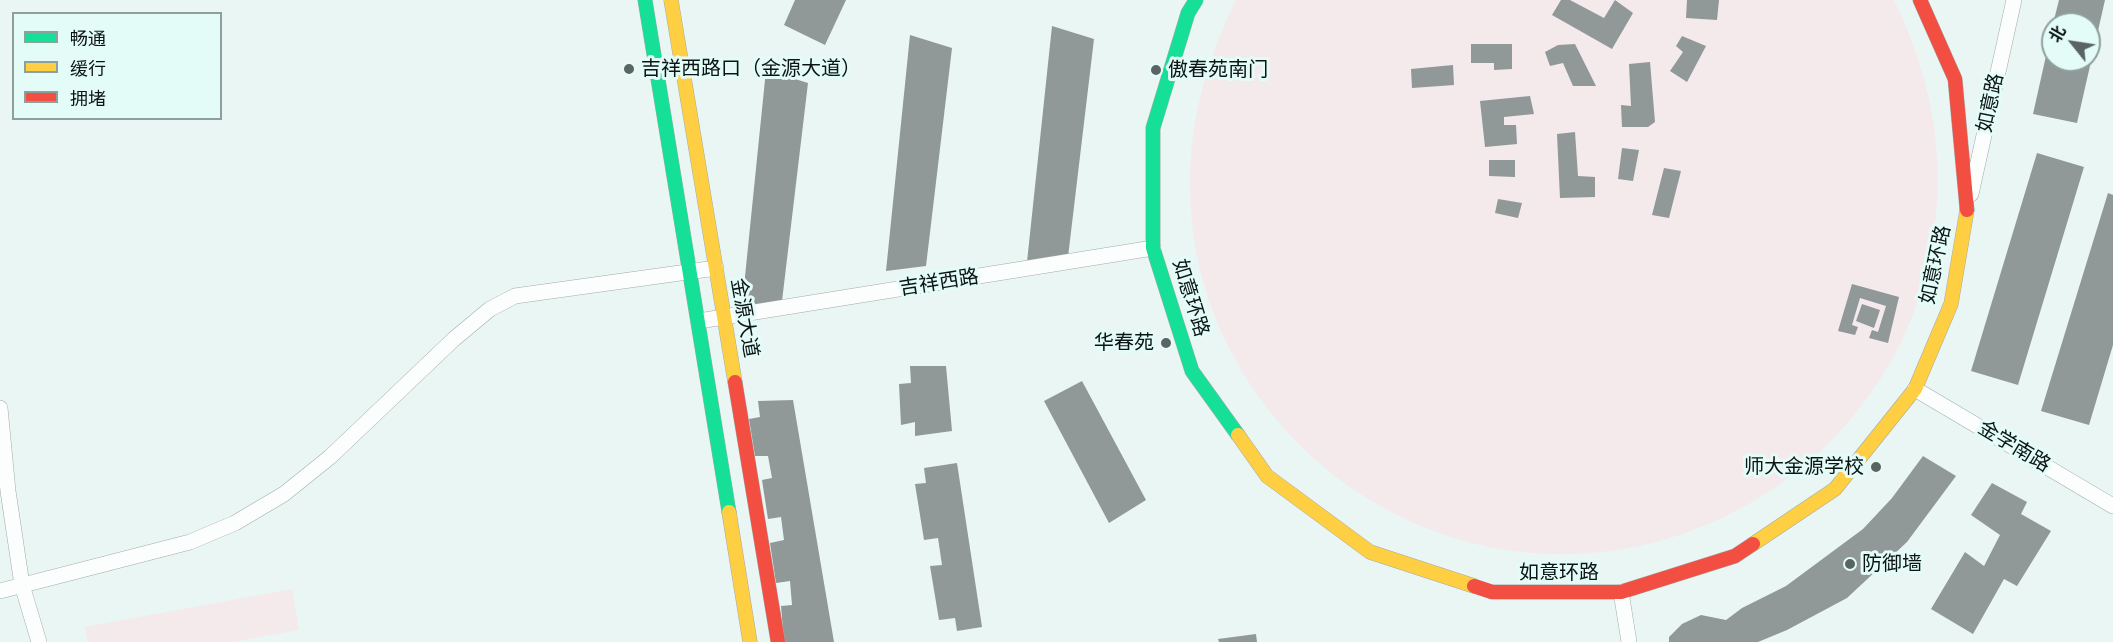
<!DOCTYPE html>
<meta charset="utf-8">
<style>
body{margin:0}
#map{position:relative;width:2113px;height:642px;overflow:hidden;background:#eaf6f4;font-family:Manrope,"Noto Sans SC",sans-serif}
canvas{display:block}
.legend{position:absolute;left:12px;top:12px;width:210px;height:108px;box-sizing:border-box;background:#e4fcf8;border:2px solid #8ea09d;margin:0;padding:8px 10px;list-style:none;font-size:18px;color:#0c1514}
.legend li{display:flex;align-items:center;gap:12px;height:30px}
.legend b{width:30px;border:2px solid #8ea09d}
.north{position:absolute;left:2041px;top:12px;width:60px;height:60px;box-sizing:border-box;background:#e4fcf8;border:2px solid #8ea09d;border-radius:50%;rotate:300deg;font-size:16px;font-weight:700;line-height:24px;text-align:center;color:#0c1514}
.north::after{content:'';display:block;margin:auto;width:21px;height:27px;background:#5a6462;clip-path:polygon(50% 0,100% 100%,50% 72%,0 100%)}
</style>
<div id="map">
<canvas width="2113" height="642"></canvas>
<ul class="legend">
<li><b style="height:8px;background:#16e098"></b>畅通</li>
<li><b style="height:8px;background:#ffcf43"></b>缓行</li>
<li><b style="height:8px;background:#f24e42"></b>拥堵</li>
</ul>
<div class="north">北</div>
</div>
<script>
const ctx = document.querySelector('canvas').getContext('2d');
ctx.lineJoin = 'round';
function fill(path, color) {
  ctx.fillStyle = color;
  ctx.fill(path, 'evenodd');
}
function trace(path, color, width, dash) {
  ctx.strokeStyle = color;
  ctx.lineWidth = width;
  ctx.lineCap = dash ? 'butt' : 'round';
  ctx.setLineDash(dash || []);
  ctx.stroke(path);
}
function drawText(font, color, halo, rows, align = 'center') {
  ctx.font = font + ' Manrope,"Noto Sans SC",sans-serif';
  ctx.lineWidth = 6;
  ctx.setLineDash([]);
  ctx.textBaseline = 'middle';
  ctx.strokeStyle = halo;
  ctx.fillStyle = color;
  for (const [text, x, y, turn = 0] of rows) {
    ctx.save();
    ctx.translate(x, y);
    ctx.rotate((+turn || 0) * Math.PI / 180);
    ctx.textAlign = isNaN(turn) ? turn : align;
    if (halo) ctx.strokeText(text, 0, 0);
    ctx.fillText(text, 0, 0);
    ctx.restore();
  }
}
const green = new Path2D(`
 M1236,0H1894C1944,103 1953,209 1912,317C1883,391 1827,457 1759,498C1696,536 1625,556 1551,554C1352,548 1187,380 1190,179C1191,115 1208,57 1236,0Z
 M292,589L299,630L232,642H88L85,627Z`);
const building = new Path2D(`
 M795,0H846L825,45L784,25Z
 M1561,0H1570L1604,18L1615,0L1633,13L1612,49L1552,15Z
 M1687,0H1719L1717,20L1686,18Z
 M2059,0H2105L2077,123L2033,114L2052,29L2053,60H2089V24H2053Z
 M1052,26L1094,39L1068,257L1027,262Z
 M910,35L952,48L926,266L886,271Z
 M1682,36L1706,46L1687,82L1670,71L1683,52L1676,46Z
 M1471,44H1512V69L1494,70V63H1471Z
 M1575,44L1596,86H1573L1563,63L1550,66L1545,52L1558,45Z
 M1650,62L1655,122L1648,127H1622L1621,105L1631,106L1629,64Z
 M1453,65L1454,85L1412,88L1411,69Z
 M766,70L808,83L782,301L742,306Z
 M1530,96L1534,114L1504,117V125H1516L1517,144L1485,147L1480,101Z
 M1575,132L1578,176L1595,177V197L1560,198L1557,134Z
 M1622,148L1639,150L1633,181L1618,179Z
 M2037,153L2084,167L2018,385L1971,371Z
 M1489,160H1515V177L1489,176Z
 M1664,168L1681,171L1669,218L1652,215Z
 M2108,193L2113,195V345L2089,425L2041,411Z
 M1498,199L1522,203L1518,218L1495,213Z
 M1852,284L1899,297L1888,343L1869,338L1872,330L1878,332L1886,306L1860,298L1852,325L1858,327L1855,335L1838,331Z
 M1862,304L1880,310L1874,328L1856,321Z
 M910,366H946L952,431L915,436V422L901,425L899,384L911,383Z
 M1082,381L1146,500L1109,523L1044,401Z
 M793,400L834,642H784L781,606L792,605L790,581L776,583L770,543L784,540L781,517L768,519L762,480L772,478L768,456H755L749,419L760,417L758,401Z
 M1923,456L1956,476L1907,542L1847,598L1787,630L1758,642H1669V637L1682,624L1701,615L1726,620L1742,608L1786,586L1863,529L1892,498Z
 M957,463L982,627L957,631L955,618L939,620L930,566L942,565L938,538L924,540L915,484L926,483L924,468Z
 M1992,483L2027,502L2021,514L2051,531L2017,586L2004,579L1973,634L1931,609L1965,552L1984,566L2000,535L1971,515Z
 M1256,634L1257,642H1219L1218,639Z`);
const street = new Path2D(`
 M1971,194L2014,0
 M699,321L1153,248
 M1915,389L2113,506
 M0,408L8,491L22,585L39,642
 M0,591L190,542L235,523L284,494L330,457L454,339L490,309L515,296L716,268
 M1621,592L1629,642`);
const fast = new Path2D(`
 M645,0L729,512
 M1196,0L1188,13L1153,128V248L1192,371L1238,435`);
const slow = new Path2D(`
 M671,0L735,382
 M1238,435L1267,476L1370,552L1474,586
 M729,512L750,642
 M1753,544L1835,489L1915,389L1951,304L1967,210`);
const jam = new Path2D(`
 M1920,0L1955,79L1967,210
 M735,382L778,642
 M1474,586L1492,592H1621L1735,556L1753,544`);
const markers = [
 [629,69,6,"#5a6462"],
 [1156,70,6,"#5a6462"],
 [1166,343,6,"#5a6462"],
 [1876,467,6,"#5a6462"],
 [1850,564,6,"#5a6462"]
];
const poiNames = [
 ["吉祥西路口（金源大道）",641,69],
 ["傲春苑南门",1168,70],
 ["华春苑",1154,343,"right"],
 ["师大金源学校",1864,467,"right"],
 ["防御墙",1862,564]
];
const streetNames = [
 ["如意路",1991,103,-78],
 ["如意环路",1936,265,-78],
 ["吉祥西路",939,283,-9],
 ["如意环路",1190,298,73],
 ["金源大道",744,318,80],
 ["金学南路",2014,447,31],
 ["如意环路",1559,573]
];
fill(green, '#f4e9eb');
fill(building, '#909898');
trace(street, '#a2abaa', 16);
trace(fast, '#a2abaa', 15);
trace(slow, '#a2abaa', 15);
trace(jam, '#a2abaa', 15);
trace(street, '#fcfefd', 15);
trace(fast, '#16e098', 14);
trace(slow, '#ffcf43', 14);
trace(jam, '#f24e42', 14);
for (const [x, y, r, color] of markers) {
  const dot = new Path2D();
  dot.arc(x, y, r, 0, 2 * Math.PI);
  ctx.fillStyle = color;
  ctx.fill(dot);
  trace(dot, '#e4fcf8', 2);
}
drawText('20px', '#0c1514', '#e4fcf8', poiNames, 'left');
drawText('20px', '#0c1514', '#e4fcf8', streetNames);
</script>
